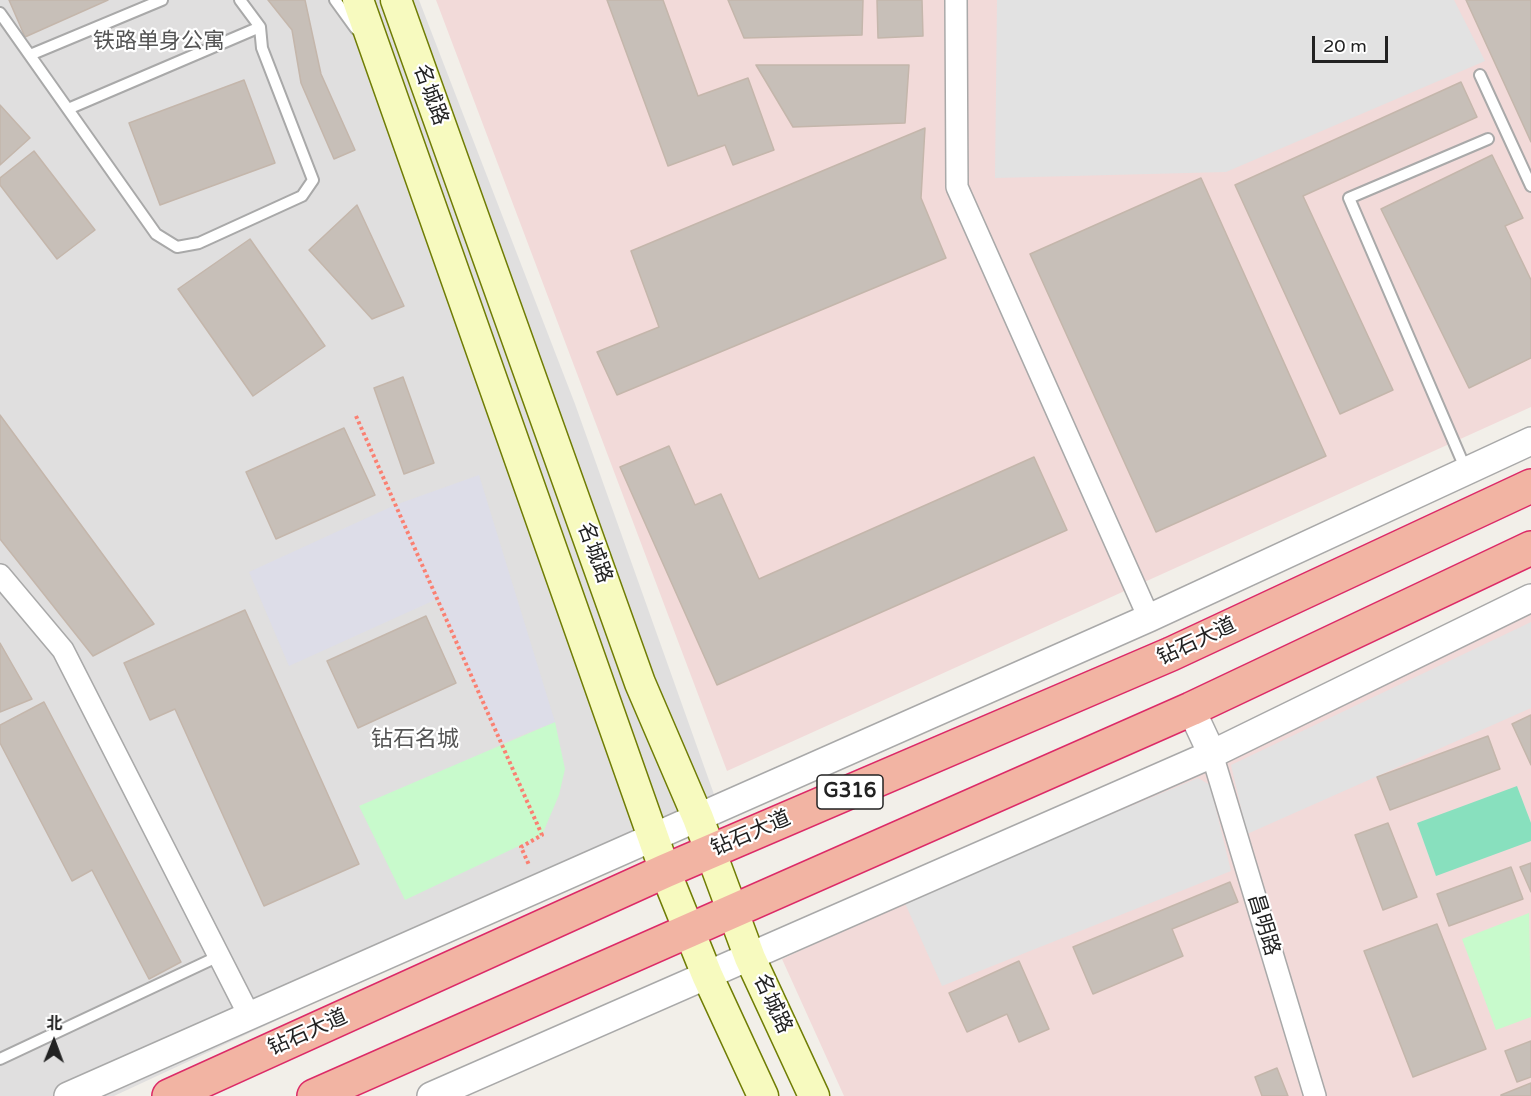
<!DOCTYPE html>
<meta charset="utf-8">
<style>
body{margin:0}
#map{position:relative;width:1531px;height:1096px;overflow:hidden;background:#f2efe9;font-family:"Varela Round","Noto Sans SC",sans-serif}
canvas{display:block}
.north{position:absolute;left:24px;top:1012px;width:60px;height:60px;-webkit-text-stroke:4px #fff;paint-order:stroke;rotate:1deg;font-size:16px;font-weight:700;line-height:24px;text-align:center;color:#222}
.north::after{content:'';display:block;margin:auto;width:21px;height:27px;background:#222;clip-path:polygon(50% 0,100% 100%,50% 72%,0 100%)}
.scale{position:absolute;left:1312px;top:36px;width:76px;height:27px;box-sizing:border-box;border:3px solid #222;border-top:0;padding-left:8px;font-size:18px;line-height:21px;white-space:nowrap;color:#222;-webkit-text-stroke:4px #fff;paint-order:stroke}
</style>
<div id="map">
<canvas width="1531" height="1096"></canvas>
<div class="north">北</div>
<div class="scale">20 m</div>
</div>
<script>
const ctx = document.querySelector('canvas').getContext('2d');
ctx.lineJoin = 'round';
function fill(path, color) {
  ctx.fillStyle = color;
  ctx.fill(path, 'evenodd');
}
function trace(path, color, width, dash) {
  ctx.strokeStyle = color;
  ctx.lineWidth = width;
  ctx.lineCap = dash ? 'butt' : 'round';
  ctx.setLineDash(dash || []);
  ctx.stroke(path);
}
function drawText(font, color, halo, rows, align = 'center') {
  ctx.font = font + ' "Varela Round","Noto Sans SC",sans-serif';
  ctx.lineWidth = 4.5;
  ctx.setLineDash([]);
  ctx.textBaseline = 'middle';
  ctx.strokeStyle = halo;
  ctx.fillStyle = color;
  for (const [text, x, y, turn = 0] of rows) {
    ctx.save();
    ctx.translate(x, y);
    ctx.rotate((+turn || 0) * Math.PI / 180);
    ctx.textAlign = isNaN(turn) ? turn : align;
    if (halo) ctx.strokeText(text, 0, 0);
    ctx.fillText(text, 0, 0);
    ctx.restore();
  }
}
const residential = new Path2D(`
 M0,0H419L575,404L721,814L114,1096H0Z`);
const commercial = new Path2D(`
 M436,0H1531V407L727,771Z
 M1531,614V1096H844L782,959Z`);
const park = new Path2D(`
 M555,722L565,769L559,795L542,835L405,900L359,806Z
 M1529,913L1531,1017L1496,1030L1462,939Z`);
const pitch = new Path2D(`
 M1517,786L1531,823V841L1436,876L1417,823Z`);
const parking = new Path2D(`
 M997,0H1454L1485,61L1226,172L995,178Z
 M1531,622V708L1247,834L1231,765Z
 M1198,778L1210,785L1231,871L942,986L904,901Z`);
const plaza = new Path2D(`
 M479,475L555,722L501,743L437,599L289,666L249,572L395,505Z`);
const building = new Path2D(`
 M9,0H108L25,37Z
 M268,0H305L321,74L355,150L334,159L301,83L292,30Z
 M607,0H663L698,96L748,78L774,150L733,165L725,145L668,166Z
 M728,0H863L862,35L744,38Z
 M877,0H922L923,36L878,38Z
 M1466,0H1531V142Z
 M756,65H909L905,123L793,127Z
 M244,80L275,163L160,205L129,123Z
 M1461,82L1477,117L1303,196L1393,390L1340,414L1235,185Z
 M0,105L30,138L0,165Z
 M925,128L921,198L946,258L617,395L597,352L659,327L631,251Z
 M34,151L95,230L57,259L0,185V178Z
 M1492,155L1523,218L1505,226L1531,280V358L1469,388L1381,209Z
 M1201,178L1326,456L1156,532L1030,254Z
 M357,205L404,306L372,319L309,250Z
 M250,239L325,346L253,396L178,289Z
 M403,377L434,463L404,474L374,388Z
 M0,415L154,624L93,656L0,539Z
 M344,428L375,495L276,539L246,472Z
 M669,446L695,505L721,494L759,579L1034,457L1067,530L717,685L620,467Z
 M245,610L359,864L264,906L175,709L150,720L124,663Z
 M426,616L456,683L358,728L327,661Z
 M0,643L32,699L0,712Z
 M44,702L181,962L149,979L92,870L72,881L0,743V725Z
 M1531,715V765L1512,724Z
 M1488,736L1500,769L1390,810L1377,777Z
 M1388,823L1417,897L1383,910L1355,835Z
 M1531,863V892L1520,867Z
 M1511,867L1523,899L1449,926L1437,894Z
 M1230,882L1238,902L1172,929L1183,956L1093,994L1073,947Z
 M1437,924L1486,1049L1413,1077L1364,951Z
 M1019,961L1049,1029L1019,1042L1007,1014L967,1032L949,993Z
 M1531,1041V1077L1517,1082L1505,1051Z
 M1277,1068L1288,1096H1262L1255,1077Z
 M1531,1083V1096H1501V1095Z`);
const path = new Path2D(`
 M356,416L542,835L521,847L529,865`);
const service = new Path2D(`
 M335,0L356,29
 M0,13L156,234L177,247L199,243L302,196L313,180L262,48L260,27L240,0
 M30,55L162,0
 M1480,75L1531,186
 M68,109L260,27
 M1466,470L1349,198L1488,139
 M0,1059L219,956`);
const minor = new Path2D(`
 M956,0L957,187L1149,618
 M0,575L63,650L249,1015
 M1212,754L1315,1096`);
const tertiary = new Path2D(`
 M1191,709L1212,754
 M68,1096L1149,618L1531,441
 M431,1096L1212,754L1531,598`);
const secondary = new Path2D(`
 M358,0L665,871L707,975L763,1096
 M396,0L640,683L698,818L750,958L814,1096`);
const trunk = new Path2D(`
 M169,1096L665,871L1171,654L1531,486
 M314,1096L1191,709L1531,548`);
const shields = [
 [850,792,66]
];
const shieldNames = [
 ["G316",850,792]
];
const streetNames = [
 ["名城路",430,95,70],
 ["名城路",594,553,70],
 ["钻石大道",1197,642,-25],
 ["钻石大道",751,834,-23],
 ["昌明路",1263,925,73],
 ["名城路",772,1004,65],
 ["钻石大道",308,1033,-24]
];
const neighbourhoodNames = [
 ["铁路单身公寓",159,42],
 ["钻石名城",415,740]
];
fill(residential, '#e0dfdf');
fill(commercial, '#f2dad9');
fill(park, '#c8facc');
fill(pitch, '#88e0be');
fill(parking, '#e2e2e2');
fill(plaza, '#dddde8');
fill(building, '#c7bfb8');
trace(building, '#c4b6ab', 1.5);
trace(service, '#a9a9a9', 14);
trace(minor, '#a9a9a9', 24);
trace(tertiary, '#a9a9a9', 30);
trace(secondary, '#707d05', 33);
trace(trunk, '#dc2a67', 36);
trace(path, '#fa8072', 4, [3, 3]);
trace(service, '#fff', 10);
trace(minor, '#fff', 21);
trace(tertiary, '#fff', 27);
trace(secondary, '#f7fabf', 30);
trace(trunk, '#f2b4a3', 33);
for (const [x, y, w] of shields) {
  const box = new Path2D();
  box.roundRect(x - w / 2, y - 17, w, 34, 4.5);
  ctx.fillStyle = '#fff';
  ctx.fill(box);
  trace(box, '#222', 1.5);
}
drawText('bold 20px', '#222', null, shieldNames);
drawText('21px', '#222', '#fff', streetNames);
drawText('22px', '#555', '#fff', neighbourhoodNames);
</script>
